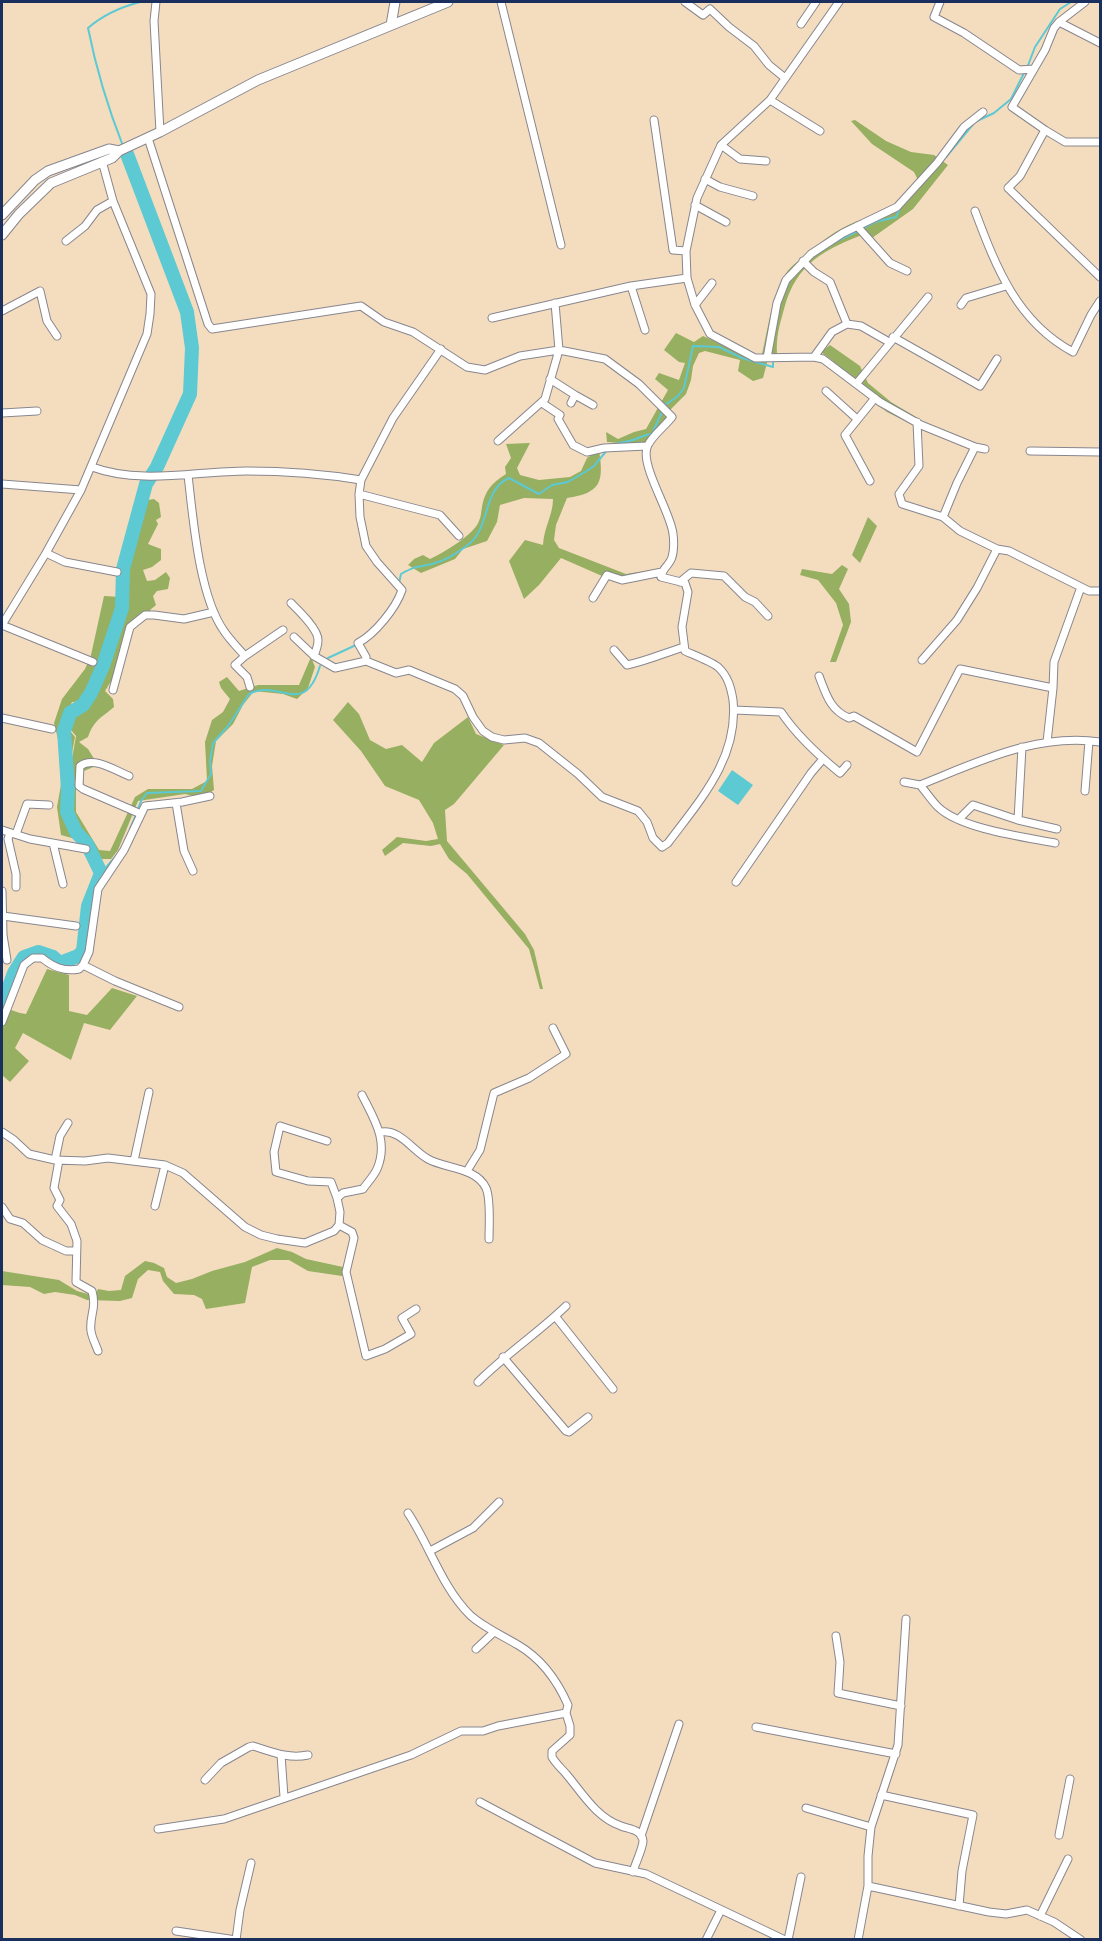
<!DOCTYPE html>
<style>
body{margin:0}
#map{position:relative;width:1102px;height:1941px;overflow:hidden;background:#f4ddbf;font-family:Itim,sans-serif}
canvas{display:block}
.frame{position:absolute;inset:0;border:3px solid #1b2f5e;pointer-events:none}
</style>
<div id="map">
<canvas width="1102" height="1941"></canvas>
<div class="frame"></div>
</div>
<script>
const ctx = document.querySelector('canvas').getContext('2d');
ctx.lineJoin = 'round';
function fill(path, color) {
  ctx.fillStyle = color;
  ctx.fill(path, 'evenodd');
}
function trace(path, color, width, dash) {
  ctx.strokeStyle = color;
  ctx.lineWidth = width;
  ctx.lineCap = dash ? 'butt' : 'round';
  ctx.setLineDash(dash || []);
  ctx.stroke(path);
}
const forest = new Path2D(`
 M855,120L886,141L911,152L934,155L948,165L913,209L872,238L867,233C825,249 796,263 784,309C779,327 776,337 777,355L762,354C768,329 771,301 783,278C789,267 797,262 806,255C823,240 843,224 865,219C873,217 881,217 889,216L919,182L914,172L872,144L851,121Z
 M676,333L694,342L703,336L742,354L764,357L767,363L763,378L753,381L738,371L740,360L705,351L699,353L693,366L691,380L686,394L671,409L661,430L641,445L607,442L606,432L618,439L634,432L646,429L668,390L655,379L659,373L679,380L685,363L679,362L664,350Z
 M830,345L860,366L868,383L891,402L916,417L913,425L887,412L836,373L833,361L821,352Z
 M530,443L517,468L520,475L539,480L570,477L581,471L587,458L599,450C604,482 601,493 567,498L556,525L554,540L559,548L626,574L657,569L655,576L618,583L561,558L539,585L524,599L509,561L525,540L543,545C544,527 553,515 553,499L524,498L500,505L497,522L487,541L463,549L455,559L421,573L408,565L414,559L423,555L430,559C443,553 474,535 479,521C481,517 481,512 482,507C485,490 492,483 506,474L505,467L511,458L506,444Z
 M154,499L159,503L161,517L156,520L158,524L148,544L161,549V560L152,567L143,570L147,581L155,580L166,572L170,578L168,589L157,591L153,596L156,605L150,610L153,614L131,625L115,675L105,691L113,699L114,707C101,718 94,720 88,737L79,742L88,749L98,765L84,771L81,779L84,782L79,791L71,774L76,786V812L99,850L110,851L135,797L148,789H192L207,781L205,742L212,720L223,712L230,699L221,688L219,682L227,677L239,691L258,685H299L311,657L315,667L308,688L297,699L283,694L254,691L243,705L233,724L216,741L212,766L214,790L201,798L185,794L138,801L118,850L111,859H102L86,842L61,835L57,807L62,779L61,751L54,723L62,699L85,669L91,655L104,596L121,597L117,622L105,639L104,662L96,668L89,701L72,702L63,722L75,737L69,768L70,770L76,736L65,723L73,703L91,702L96,679L103,678V670L123,606L130,556L129,552L138,526V516L142,501Z
 M868,517L877,526L860,563L852,555Z
 M842,565L848,569L839,589L849,604L851,622L836,662H830L843,625L836,603L818,580L800,575L802,569L832,574Z
 M348,702L359,714L370,740L386,749L402,745L422,762L434,743L468,717L476,734L504,745L454,804L445,810L447,841L525,934L534,950L543,989H540L529,949L467,874L449,859L440,844L431,846L403,843L385,856L382,850L397,837L426,841L438,839L433,823L419,800L385,786L361,751L333,720Z
 M47,969L69,975V1011L87,1015L112,988L137,996L110,1030L84,1023L71,1060L23,1033L15,1048L29,1061L10,1082L2,1075V990L6,980L12,989L5,1008L20,1013L26,1014Z
 M277,1248L292,1252L306,1259L343,1267L342,1276L308,1271L289,1260H270L252,1267L245,1303L206,1309L202,1299L194,1295L174,1294L163,1281L160,1272L148,1270L138,1279L132,1298L120,1301L87,1300L75,1295L55,1292L44,1294L30,1287L2,1285V1271L59,1280L77,1291L95,1296L98,1289L109,1291L121,1290L125,1276L145,1261L154,1263L164,1268L167,1277L176,1283L192,1279L212,1271L245,1262Z`);
const water = new Path2D(`
 M732,770L753,785L738,805L718,791Z`);
const stream = new Path2D(`
 M1027,68L1035,47L1060,9L1071,2
 M123,146C108,108 96,68 88,28C103,15 121,7 140,2
 M946,157L975,122L994,113L1011,99L1024,73
 M863,228L875,222L896,217L900,208
 M811,258L837,241L858,231
 M784,294L790,279
 M611,445L633,440L646,435L652,434L665,405L678,396L684,388L693,346L719,347L742,358L773,367V360
 M399,583L401,574C415,566 417,567 432,564C445,561 459,552 469,544C491,526 482,490 509,478L539,494L552,485L568,482L585,472L594,466L608,449
 M328,658L356,645
 M138,809L141,801L147,793L201,791L211,774L210,761L213,743L228,726L249,694C279,678 304,719 320,666
 M130,829L136,815
 M101,873L117,855
 M1100,1940V1939`);
const river = new Path2D(`
 M2,1006L14,973L24,957L38,952L53,957L60,963L78,956L83,951L88,906L101,873L87,844L76,832L67,812L68,789L64,731L70,713L83,705L91,693L103,666L122,608L123,569L146,484L157,467L190,394L192,348L187,312L127,154`);
const street = new Path2D(`
 M156,2L154,21L160,132
 M501,2L561,245
 M685,2L703,15L710,9L729,27L754,46L769,65L785,78
 M839,2L770,100L721,145L697,198L686,251L687,278L695,305L710,334L755,358L814,357L823,359L880,402L921,425L975,447L985,449
 M940,2L934,17L964,33L1019,70L1034,69
 M1085,2L1059,22L1054,28L1045,50L1012,107L1045,130L1020,176L1008,188L1100,277
 M1059,22L1100,43
 M801,24L816,2
 M770,100L820,131
 M654,120L673,250L686,251
 M1045,130L1065,142H1100
 M148,138L208,324L212,329L361,306L384,322L413,332L467,367L485,370L520,356L559,350L605,359L639,384L672,417C665,426 653,435 648,445C638,463 671,512 673,534C674,540 674,551 672,557C670,565 662,568 661,577L685,583L688,592L682,627L685,651C694,655 712,662 718,667C728,676 731,688 733,700C739,758 700,800 668,843L662,847L653,838L647,822L638,811L602,797L578,774L539,743L525,738L504,740L492,737L483,731L473,717L463,696L455,689L409,670L396,673L366,661L335,668L314,656L294,637
 M721,145L740,159L766,161
 M705,179L720,187L753,196
 M695,205L726,222
 M975,211C996,267 1017,322 1073,352L1091,315L1100,301
 M857,226L890,263L907,271
 M66,241L85,226L97,210L113,201
 M803,261L814,272L830,282L847,324L832,332L814,357
 M631,286L645,330
 M695,305L712,283
 M961,305L966,298L1006,286
 M2,311L40,291L47,321L57,336
 M492,318L631,286L687,278
 M847,324L861,326L889,342
 M893,337L980,386L997,359
 M767,358L777,303L786,280L811,254L843,233L897,207L937,163L964,127L983,112
 M550,379L575,395L571,403
 M857,383L928,297
 M826,391L857,419
 M575,395L593,405
 M542,403L560,415L558,419L573,445L587,452L604,448L647,446
 M2,413L37,411
 M917,422L919,466L899,494L902,504L943,517
 M498,441L545,399L559,350L555,303
 M1030,451L1100,452
 M92,467C141,485 196,471 247,471C284,471 324,474 361,480
 M188,475C193,518 199,596 224,631C230,640 238,648 245,656
 M870,481L845,435L875,398
 M2,484L81,490
 M359,494L440,515L459,536
 M997,549L1009,551L1089,591H1100
 M46,553L65,562L117,572
 M680,582L691,573L724,576L745,597L755,602L768,616
 M593,598L607,575L622,580L662,572
 M291,603C299,611 318,629 318,640C318,645 316,651 314,656
 M2,625L46,553L81,490L147,334L150,314L151,294L113,201L102,161
 M2,625L93,662
 M614,650L627,665C647,661 664,653 684,647
 M922,660L957,620L977,588L997,549L960,531L943,517L957,483L975,447
 M366,661V657L358,643C375,634 396,608 402,590L377,562L366,546L360,517L359,494L361,480L393,418L441,349
 M819,676C826,694 830,710 849,718L854,716L917,752L960,669L1053,688
 M250,687L247,677L235,665L245,656L283,630
 M113,690L130,627L145,615H154L184,619L214,612
 M734,710L781,712C797,736 818,755 840,773L847,765
 M2,718L52,729
 M1047,742L1053,688L1054,662L1081,587
 M129,776C114,770 94,756 80,766L79,786L83,789L141,814
 M904,782L920,785C926,792 932,801 938,807C961,829 1024,837 1055,843
 M920,785C978,762 1036,733 1100,742
 M1085,791L1089,741
 M176,803L184,851L193,871
 M959,819L973,805L1018,820L1057,829
 M1018,820L1022,747
 M2,830L30,839L86,849
 M10,833L8,839L16,874V887
 M16,834L27,804L49,805
 M53,843L63,884
 M736,882L811,773L823,759
 M2,891L3,935L7,960
 M3,916L76,926
 M83,965L115,981L179,1007
 M2,1022L24,965L33,958H42C53,967 64,972 79,969L83,965L89,952L98,889L124,850L145,806L182,802L210,796
 M2,1132L14,1140L29,1154L55,1160L85,1161L108,1158L165,1165L183,1173L245,1227L261,1235L277,1239L305,1243L334,1231L339,1225L340,1212L337,1198L331,1182L308,1181L276,1172L274,1152L280,1126L327,1141
 M381,1132C400,1129 412,1150 428,1159C446,1169 476,1167 486,1188C491,1199 489,1226 489,1239
 M55,1160L60,1136L68,1123
 M59,1160L54,1188L60,1200L57,1206L71,1224L77,1241L76,1282L92,1291C97,1309 89,1316 91,1331C92,1338 96,1345 98,1351
 M134,1161L149,1092
 M467,1171L480,1150L494,1093L529,1078L566,1054L553,1028
 M337,1198L343,1193L363,1189C367,1183 374,1176 377,1169C389,1141 374,1119 362,1095
 M155,1206L165,1165
 M2,1207L10,1219L23,1223L42,1240L66,1251H76
 M339,1225L352,1232L354,1238L346,1272L366,1356L385,1349L411,1334L402,1318L416,1309
 M555,1316L613,1389
 M503,1357L566,1431L569,1432L588,1417
 M478,1382C506,1354 538,1333 566,1306
 M430,1551L473,1528L499,1502
 M836,1636L840,1662L838,1693L901,1706
 M476,1649L494,1632
 M566,1713L570,1726V1735L552,1751V1757C556,1764 562,1769 567,1775C583,1794 596,1817 621,1826C628,1829 642,1829 643,1841C643,1848 635,1864 633,1872
 M756,1727L896,1754
 M281,1755L284,1797
 M205,1780L221,1763L249,1747L253,1746C272,1752 288,1759 308,1755
 M881,1795L973,1815L962,1871L959,1906
 M480,1802L595,1863L646,1874L785,1940
 M806,1808L871,1827
 M158,1829L224,1819L411,1755L461,1731H483L498,1726L566,1713L568,1705C557,1680 542,1659 518,1645C503,1636 485,1628 471,1616C442,1588 430,1546 408,1513
 M1059,1835L1070,1779
 M641,1836L679,1724
 M868,1886L989,1912L1006,1914L1027,1910L1054,1922L1081,1940
 M1040,1916L1068,1859
 M176,1931L236,1940
 M236,1940L240,1910L251,1863
 M706,1940L721,1910
 M788,1940L801,1877
 M858,1940L868,1886V1856L871,1827L898,1745L906,1619`);
const secondary = new Path2D(`
 M391,25L395,2
 M2,215L35,180L48,171L109,149L119,151
 M2,235L19,214L51,183L112,158L119,151L160,132L258,80L448,2`);
fill(forest, '#96af60');
fill(water, '#5cc9d3');
trace(stream, '#5cc9d3', 2);
trace(river, '#5cc9d3', 14);
trace(street, '#88868e', 9);
trace(secondary, '#88868e', 11);
trace(street, '#fff', 7);
trace(secondary, '#fff', 9);
</script>
